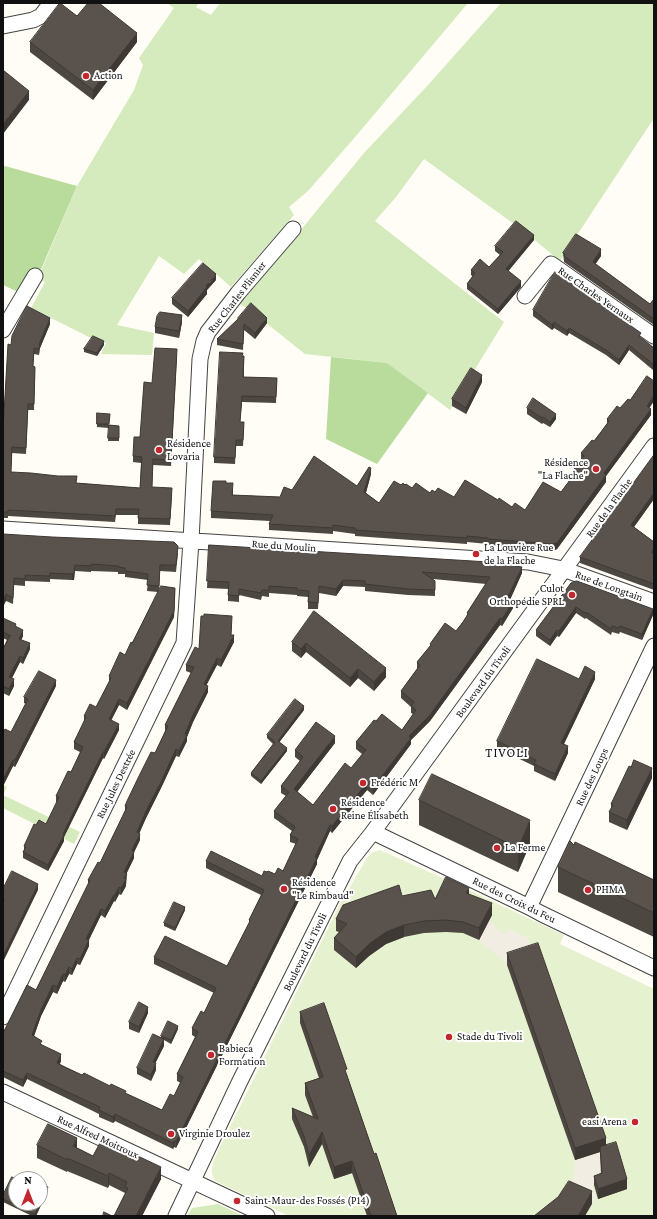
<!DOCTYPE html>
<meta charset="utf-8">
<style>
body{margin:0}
#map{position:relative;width:657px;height:1219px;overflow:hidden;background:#fffdf5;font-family:"Crimson Pro",serif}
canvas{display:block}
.frame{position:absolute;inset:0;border:4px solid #111;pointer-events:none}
.north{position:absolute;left:8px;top:1171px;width:40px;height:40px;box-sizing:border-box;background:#fff;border:1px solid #a0a0a0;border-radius:50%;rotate:0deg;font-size:11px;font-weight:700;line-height:16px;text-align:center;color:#111}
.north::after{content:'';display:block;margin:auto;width:14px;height:18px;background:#c4262e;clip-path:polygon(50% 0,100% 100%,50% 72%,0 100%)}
</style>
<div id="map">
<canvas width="657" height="1219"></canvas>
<div class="frame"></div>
<div class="north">N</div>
</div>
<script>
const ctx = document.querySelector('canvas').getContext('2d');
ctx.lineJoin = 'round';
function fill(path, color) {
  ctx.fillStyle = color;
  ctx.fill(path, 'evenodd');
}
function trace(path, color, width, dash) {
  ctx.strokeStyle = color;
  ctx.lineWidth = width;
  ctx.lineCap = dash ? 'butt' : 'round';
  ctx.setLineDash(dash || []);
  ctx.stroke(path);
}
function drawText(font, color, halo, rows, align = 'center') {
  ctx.font = font + ' "Crimson Pro",serif';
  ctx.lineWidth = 4;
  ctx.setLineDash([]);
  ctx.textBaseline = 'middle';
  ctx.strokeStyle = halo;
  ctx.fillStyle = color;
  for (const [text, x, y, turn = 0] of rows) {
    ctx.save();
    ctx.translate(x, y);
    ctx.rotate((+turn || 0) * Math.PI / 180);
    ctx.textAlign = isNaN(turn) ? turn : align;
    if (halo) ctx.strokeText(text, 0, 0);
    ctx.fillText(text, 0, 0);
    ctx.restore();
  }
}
const green = new Path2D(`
 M167,3H199L196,7L211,15L220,3H468L356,136L308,191L289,207L294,215L231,287L199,259L184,274L159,256L117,325L154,333L152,355L101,354L106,343L91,338L31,308L45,282L38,278L77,186L134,90L143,65L139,58L174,8Z
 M501,3H654V118L560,261L525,232L424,159L396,197L375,221L504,322L450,410L387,363L305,354L251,311L240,304L364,153L428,85Z
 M3,785L7,787L3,795L80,832L74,844L3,808Z
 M218,1204L243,1216H187L192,1208Z`);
const forest = new Path2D(`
 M5,166L77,186L29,297L3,285V168Z
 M331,357L387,363L428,393L377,464L326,439Z`);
const pitch = new Path2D(`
 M380,850L458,885L564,935L560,944L654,989V1216H289L215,1181C208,1169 215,1158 220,1147L341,902L367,858L373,852Z`);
const plaza = new Path2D(`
 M489,920L503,935L509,929L528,938L534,957L507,965L500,957L487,948L479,940Z
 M606,1150L605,1160L600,1161L601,1182L593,1185L596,1197L592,1204L569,1194L574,1176L575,1160Z`);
const minor = new Path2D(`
 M3,26L33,20L41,16L51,3
 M525,296L551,264L654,336
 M3,330L35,276
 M3,529L528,562L563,569L654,602
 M373,832L529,907L542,914L654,968
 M529,907L654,646
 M3,1017L184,643L191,541L200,359L204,341L208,332L238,293L293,229
 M3,1092L267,1216
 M176,1216L240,1081L350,861L373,832L654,446`);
const wall = new Path2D(`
 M77,16L137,42L93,100L30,52V42Z
 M534,240L508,271L521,287L498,314L467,289V284L473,277L471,275V270L489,267L500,255L495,251V246Z
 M563,253L601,256L595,264L650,304L654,299V325L564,262Z
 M216,280L207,290V294L188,317L172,304V298Z
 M533,310L641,338L654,348V369L653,370L629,350L619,365L606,355L569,333L567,336L554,328L552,330L533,316Z
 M238,318L267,323L255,339L244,330L243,350L217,345V339L238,320Z
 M182,322L179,338L155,333V327Z
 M50,324L40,348L39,355L34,354L33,366L35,367L34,410H28L26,454L12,453L11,472L77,483L140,488L141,463L133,462V456L140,437L152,383L177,355L171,466L153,465L152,487L172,494L170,525L138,524V515H116L115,522L8,516V518H3V430L11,345Z
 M104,345L97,356L84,352V349Z
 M243,356L244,362V377L277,378L276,403L242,402L240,422L244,428L243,446H236L235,464L214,463V457Z
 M482,382L466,414L452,406V399Z
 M630,400L649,408L651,415L606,476V482L557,549L553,551L488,545V544L467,542V544L355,536V534L333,531V534L269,530V524L270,521L211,518V511L233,490V495L280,497L292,490L357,486L371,474L366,493L379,503L401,485H405L412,488L430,493L435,492L454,497L498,500L512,507L525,510L561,492L574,474V469L581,459V453L594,441L607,424V419Z
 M527,408L556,419L550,427L543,423L542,424L527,414Z
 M97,413L109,425L119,426V441H108L109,428L97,427Z
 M654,455V499L634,527L654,542V590L580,563V557Z
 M3,534L178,553L176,572L160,571L159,590L175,594L174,617L127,710L119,705L111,720L119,730L104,759L103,758L64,837V841L48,871L23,858V852L24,850V846L36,825L46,824L57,802H56V796L71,772L80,752L74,749V742L84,722V716L96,707L109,682V676L125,655L132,643L158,592L147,591L148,580L125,577V574H118V572L91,571V572L75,571L74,580H72L50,579V582L25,581V586L14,585L13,604L6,601Z
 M209,545L522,573L510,600L513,608L502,626L500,625L430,721L411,740V744L373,795L367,790L332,833L330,831L317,860V864L176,1148L174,1147L173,1149L115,1121L113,1123L99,1117V1114L27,1079L23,1087L3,1077V1033L36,990L88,885V880L100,863L125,811V806L155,753L165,731V725L191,673L186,671V665L199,649L232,623L231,635L234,642L221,667L217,665L211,676L206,685L208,692L193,722L187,737V741L179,757L176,756L161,788L146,818L139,833L140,840L134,851V858L126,874V886L121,895L119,894L115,902L114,901L105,918L101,915L89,940V946L80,965L77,964L72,975L69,974L65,982L63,981L57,994L53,992L41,1016L34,1036L42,1045L61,1061L60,1064L82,1075L110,1086L162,1110L174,1096L181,1083L177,1081V1074L195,1037L192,1035V1028L204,1013L214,993L154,964V957L227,966L249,923V920L261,895L206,868V861L262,876L267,872L275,874L283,871L296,844L290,842V835L292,831L274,818V811L286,796L281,793V786L300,761L295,757V750L335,743L297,792L313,805L351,768L362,754L356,749V742L376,721L402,730L413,714L411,713V707L401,698V691L417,669V662L430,646V644L456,631L463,622L467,616V613L486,584L433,579L435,581V596L408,595L365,591V587L343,586L336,596L319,593L318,609H308V597L297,596V595L269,593V597L262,596L261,600L239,595V602L228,601V589L207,588Z
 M571,583L653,615L642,640L620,632L619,634L612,632L611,635L586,618L585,619L576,613L559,637L557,636L550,646L536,636V630Z
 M314,611L386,677L374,691L358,678L350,687L306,652L301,658L292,651V642Z
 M3,618L16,626L23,636L21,640L30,649L23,664L20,662L12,678L14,686L9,696L3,693V649L7,640L3,638Z
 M579,679H595L564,744L568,753L555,781L534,771V766L497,748V741Z
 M56,686L15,767L13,766L4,784L3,783V733L11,732L26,704L24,703V697Z
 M304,710L279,742L287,751L261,784L251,776V773L273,744L267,738V735Z
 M652,778L627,830L609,822V812L611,808V804Z
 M419,800L530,844L518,872L419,825Z
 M574,845L654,880V937L558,892V867Z
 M469,894L492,915L479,940L463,933L446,932L424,933L404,937L386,944L369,956L356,968L334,950V938L339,932L336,931V919L402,896L435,899Z
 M185,910L175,931L164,926V923Z
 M507,953L606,1145L627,1189L598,1199L594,1185V1176L601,1174L600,1152L575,1160L507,965Z
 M300,1012L347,1075L374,1154L397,1216H367L352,1173L334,1179L322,1144L309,1167L304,1147L292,1119V1108L313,1117L305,1095V1083L319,1078L300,1023Z
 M148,1013L139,1033L129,1029V1022Z
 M178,1029L171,1044L164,1040V1046L155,1063L156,1070L151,1081L137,1074V1068L161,1038V1036Z
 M37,1145L77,1148L93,1156L161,1179L142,1216H114L125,1194V1193L109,1185L108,1188L67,1171V1172L37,1158Z
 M48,1190L36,1216H37H32L3,1202V1195L16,1203Z`);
const shadedWall = new Path2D(`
 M137,33V42L93,100V90Z
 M29,91V100L3,134V124Z
 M534,235V240L506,274V269Z
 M601,249V256L593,268V262Z
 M216,274V280L207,290V294L188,317V311Z
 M521,281V287L498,314V309Z
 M182,315V322L179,338V331Z
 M50,318V324L40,348L39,355L40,342Z
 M267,318V323L255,339V333Z
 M554,322V328L552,330V325Z
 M569,328V333L567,336V331Z
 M104,341V345L97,356V353Z
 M629,345V350L619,365V360Z
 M482,375V382L466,414V408Z
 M654,395V401L647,412V406Z
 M651,409V415L606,476V482L557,549L553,551V544L604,473Z
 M556,414V419L550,427V422Z
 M371,468V474L364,499V492Z
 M654,493V499L631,531V525Z
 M75,565L74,580H72V574Z
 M522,567V573L507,606V599Z
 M343,580V586L336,596V589Z
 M175,588L174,617L127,710V703Z
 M6,594V601L3,607V600Z
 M513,602V608L502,626V619Z
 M576,607V613L559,637V631Z
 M653,609V615L642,640V634Z
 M500,618V625L430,721L411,740V744L373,795V788L409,736Z
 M23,630V636L19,645V639Z
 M557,630V636L550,646V640Z
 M234,635V642L221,667V660Z
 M30,643V649L23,664V658Z
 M306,643V652L301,658V649Z
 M20,656V662L9,684V677Z
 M217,658V665L204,690V684Z
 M386,668V677L374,691V682Z
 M358,669V678L350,687V678Z
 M595,672V679L561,750V743Z
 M14,679V686L9,696V689Z
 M56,680V686L15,767V760Z
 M208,686V692L193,722L187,737V741L179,757V751L193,715Z
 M119,699V705L109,725V719Z
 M304,706V710L278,744V741Z
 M119,724V730L104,759V752Z
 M335,736V743L294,796V789Z
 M568,746V753L555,781V774Z
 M287,748V751L261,784V781Z
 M176,749V756L161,788L146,818L137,839V832L146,811Z
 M103,752V758L64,837V841L48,871V865Z
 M13,760V766L4,784V778Z
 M652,768V778L627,830V820Z
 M367,783V790L332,833V826Z
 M530,820V844L518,872V848Z
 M330,825V831L317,860V864L176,1148V1142Z
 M140,834V840L132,857V850Z
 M134,852V858L124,879V872Z
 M127,874L126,886L121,895V888L124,878Z
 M38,884V890L3,962V956Z
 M119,887V894L115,902V895Z
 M469,888V900L466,893Z
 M114,895V901L105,918V911Z
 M492,903V915L479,940V928Z
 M185,907V910L175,931V928Z
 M101,909V915L86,945V939Z
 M404,925V937L386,944L369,956L356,968V957L369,944L386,932Z
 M89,940V946L80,965V959Z
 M77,958V964L72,975V969Z
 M69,967V974L65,982V975Z
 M63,974V981L57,994V987Z
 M53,985V992L41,1016L32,1042V1035L41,1010Z
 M148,1007V1013L139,1033V1027Z
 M178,1026V1029L171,1044V1040Z
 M164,1039V1046L153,1068V1062Z
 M61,1054V1061L57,1069V1063Z
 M156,1063V1070L151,1081V1075Z
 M27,1073V1079L23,1087V1080Z
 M115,1114V1121L113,1123V1117Z
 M322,1132V1144L309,1167V1155Z
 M77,1138V1150L73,1146Z
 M606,1138V1150L600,1147V1152L575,1160V1148Z
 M174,1141V1147L173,1149V1143Z
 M352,1161V1173L334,1179V1167Z
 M161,1167V1179L142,1216H136Z
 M109,1173V1185L108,1188V1176Z
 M627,1179V1189L598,1199V1189Z
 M48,1187V1190L36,1216H35V1214Z
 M592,1191V1204L585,1216H577Z`);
const building = new Path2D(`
 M60,3L77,16L88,3H99L137,33L93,90L30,42Z
 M3,70L29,91L3,124Z
 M516,221L534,235L506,269L521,281L498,309L467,284L475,273L471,270L480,259L489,267L503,252L495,246Z
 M576,234L601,249L593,262L650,304L654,299V319L564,256L565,254L563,253Z
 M203,263L216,274L206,286L207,287L188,311L172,298Z
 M555,272L641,333L639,336L654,348V364H653L629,345L619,360L606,350L569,328L567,331L554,322L552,325L533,310Z
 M251,303L267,318L255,333L244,324L243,344L217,339L238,319V318Z
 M27,306L50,318L40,342L39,349L34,348L33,366L35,367L34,404H28L26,448L12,447L11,472L31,473L58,476H77L76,483L140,488L142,457L133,456L134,437H140L144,382L152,383L155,348L177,349L171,460L153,459L152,487L172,488L170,519L138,518L139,509H116L115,516L8,510V512H3V430L8,344L11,345L12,336Z
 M160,312L182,315L179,331L155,327L157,316Z
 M93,336L104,341L97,353L84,349Z
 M220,352L243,353L242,356H244L243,377L277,378L276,397L242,396L240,422H244L243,440H236L235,458L214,457Z
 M471,368L482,375L466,408L452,399Z
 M647,376L654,381V395L647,406L651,409L604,473L606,475L557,543L553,544L488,539V538L467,536V538L355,530V528L333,525V528L269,524L273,515L211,511L213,481H226V483H233L232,495L280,497L284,487L292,490L314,456L357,486L369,467L371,468L364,492L379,503L394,481L401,485L403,483L405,485L406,484L412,488L416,483L430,493L432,490L435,492L438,488L454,497L465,480L498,500L499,498L512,507L515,503L525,510L543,482L561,492L577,471L574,469L584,456L581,453L592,440L594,441L601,432L609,421L607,419L617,406L620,408L628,399L630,400Z
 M533,398L556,414L550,422L543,417L542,418L527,408Z
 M97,413L110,414L109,424H97Z
 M109,425L119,426V438H108Z
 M654,455V493L631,525L654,542V547L652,553L654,554V584L580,557Z
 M3,534L52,537L174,542L178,546L176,565H160L159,586L147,585L148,574L125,571V568L118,567L119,566L91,564V566L75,565L74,573L72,574L50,573V576L25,575V579L14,578L13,598L6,594L3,600Z
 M209,545L489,562L522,567L507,599L513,602L502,619L500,618L430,715L409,736L411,738L373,788L367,783L332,826L330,825L315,857L317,858L176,1142L174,1141L173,1143L115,1114L113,1117L99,1110L100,1107L27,1073L23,1080L3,1071V1033L27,985L36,990L90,880H88L98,862L100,863L111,840L127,807L125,806L127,801L139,776L151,752L155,753L168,726L165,725L194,667L186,665L195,647L199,649L201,616H204V614L232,616L231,635H234L221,660L217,658L204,684L208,686L193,715L185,734L187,735L179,751L176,749L161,782L146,811L137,832L140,834L132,850L134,852L124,872L127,874L124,878L126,879L121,888L119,887L115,895H114L105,911L101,909L86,939L89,940L80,959L77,958L72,969L69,967L65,975L63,974L57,987L53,985L41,1010L32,1035L42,1041L40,1044L61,1054L57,1063L62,1066L82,1075L84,1073L110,1086L111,1084L126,1091L125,1093L162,1110L170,1094L174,1096L183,1077L177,1074L198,1032L192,1028L201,1011L204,1013L216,988L154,957L165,936L227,966L250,921L249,920L264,890L206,861L211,851L262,876L264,871L267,872L268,871L275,874L278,868L283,871L298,839L290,835L295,827L274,811L289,792L281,786L303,757L295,750L316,722L335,736L294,789L313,805L345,763L351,768L366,750L356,742L374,720L376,721L382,714L402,730L416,710L411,706L414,702L401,691L420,665L417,662L431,645L430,644L445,623L456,631L463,622L468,614L467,613L490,577L422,572L435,581V590L408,589L365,584V581L343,580L336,589L319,586L318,603L308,602L309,591L297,590V588L269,586V590H262L261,593L239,589V596L228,595L229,582L207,581Z
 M577,581L653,609L642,634L620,626L619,628L612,626L611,629L586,612L585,613L576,607L559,631L557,630L550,640L536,630L571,583Z
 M161,586L175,588L174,611L127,703L119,699L109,719L119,724L104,752H103L63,834L64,835L48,865L23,852L26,847L24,846L34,824L36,825L39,820L46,824L59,797L56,796L68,771L71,772L83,747L74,742L86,717L84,716L90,704L96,707L111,678L109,676L120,652L125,655L131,642L132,643Z
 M314,611L386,668L374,682L358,669L350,678L306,643L301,649L292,642Z
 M3,618L16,624L15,626L23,630L19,639L30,643L23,658L20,656L9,677L14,679L9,689L3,686V649L10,635L11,636L3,632Z
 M537,659L579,679L585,666L595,672L561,743L568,746L555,774L534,764L536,760L497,741Z
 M39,671L56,680L15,760H13L4,778L3,777V733L5,729L11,732L28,699L24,697Z
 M295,699L304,706L278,741L287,748L261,781L251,773L275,742L267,735Z
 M634,760L652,768L627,820L609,812L613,805L611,804L629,766L631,767Z
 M432,774L530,820L518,848L419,800Z
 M570,841L574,845L575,842L654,880V913L558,867Z
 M12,871L38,884L3,956V903L4,900L3,897V889Z
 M446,877L469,888L466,893L492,903L479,928L463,922L446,920L424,921L404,925L386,932L369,944L356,957L334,938L347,924L336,919L343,905L399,885L402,896L431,890L435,899Z
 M174,902L185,907L175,928L164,923Z
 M538,943L606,1138L575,1148L507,953Z
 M139,1002L148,1007L139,1027L129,1022Z
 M324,1003L347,1069L345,1070L374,1154L376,1153L397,1216H371L352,1161L334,1167L322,1132L309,1155L304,1136L292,1108L318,1119L305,1083L323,1077L300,1012Z
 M168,1021L178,1026L171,1040L161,1036Z
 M153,1034L164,1039L153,1062L156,1063L151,1075L137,1068Z
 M48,1124L77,1138L73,1146L93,1156L102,1139L161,1167L136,1216H114L128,1188L125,1187L127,1182L109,1173L108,1176L67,1158V1160L37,1145Z
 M616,1142L627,1179L598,1189L594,1176L602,1173L600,1147Z
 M12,1177L16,1179V1203H40V1183L48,1187L35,1214L3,1199V1195Z
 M569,1181L592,1191L580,1213L577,1216H534L558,1197Z
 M104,1212L112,1216H103Z`);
const markers = [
 [86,76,4,"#c4262e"],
 [159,450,4,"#c4262e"],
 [596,469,4,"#c4262e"],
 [476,554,4,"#c4262e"],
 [572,595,4,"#c4262e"],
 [363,783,4,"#c4262e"],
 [333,809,4,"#c4262e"],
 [497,848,4,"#c4262e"],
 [284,889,4,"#c4262e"],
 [588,890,4,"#c4262e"],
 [449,1037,4,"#c4262e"],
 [211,1055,4,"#c4262e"],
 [635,1122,4,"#c4262e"],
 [171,1134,4,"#c4262e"],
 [237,1201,4,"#c4262e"]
];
const poiNames = [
 ["Action",94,76],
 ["Résidence",167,444],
 ["Lovaria",167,457],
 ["Résidence",588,463,"right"],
 ["\"La Flache\"",588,476,"right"],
 ["La Louvière Rue",484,548],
 ["de la Flache",484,561],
 ["Culot",564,589,"right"],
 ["Orthopédie SPRL",564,602,"right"],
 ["Frédéric M",371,783],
 ["Résidence",341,803],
 ["Reine Élisabeth",341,816],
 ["La Ferme",505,848],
 ["Résidence",292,883],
 ["\"Le Rimbaud\"",292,896],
 ["PHMA",596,890],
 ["Stade du Tivoli",457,1037],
 ["Babieca",219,1049],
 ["Formation",219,1062],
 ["easi Arena",627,1122,"right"],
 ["Virginie Droulez",179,1134],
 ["Saint-Maur-des Fossés (P14)",245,1201]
];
const streetNames = [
 ["Rue Charles Yernaux",596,295,35],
 ["Rue Charles Plisnier",237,297,-52],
 ["Rue de la Flache",609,508,-54],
 ["Rue du Moulin",284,546,4],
 ["Rue de Longtain",609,586,20],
 ["Boulevard du Tivoli",483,682,-54],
 ["Rue des Loups",592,777,-65],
 ["Rue Jules Destrée",116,784,-64],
 ["Rue des Croix du Feu",514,900,26],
 ["Boulevard du Tivoli",305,952,-64],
 ["Rue Alfred Moitroux",98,1137,25]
];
const quarterNames = [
 ["TIVOLI",507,753]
];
fill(green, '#d5ebbd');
fill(forest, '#b9dc9c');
fill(pitch, '#e6f2cf');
fill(plaza, '#f1ede2');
trace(minor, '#444', 17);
trace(minor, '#fff', 15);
fill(wall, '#4d4742');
fill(shadedWall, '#3f3936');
fill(building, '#5a524d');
trace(building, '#3f3936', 1);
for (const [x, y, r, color] of markers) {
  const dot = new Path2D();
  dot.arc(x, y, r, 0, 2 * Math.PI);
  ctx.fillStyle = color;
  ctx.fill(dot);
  trace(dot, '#fff', 1.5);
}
drawText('11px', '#111', '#fff', poiNames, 'left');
drawText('11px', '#111', '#fff', streetNames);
ctx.letterSpacing = '1px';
drawText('13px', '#111', '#fff', quarterNames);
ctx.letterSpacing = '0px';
</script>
